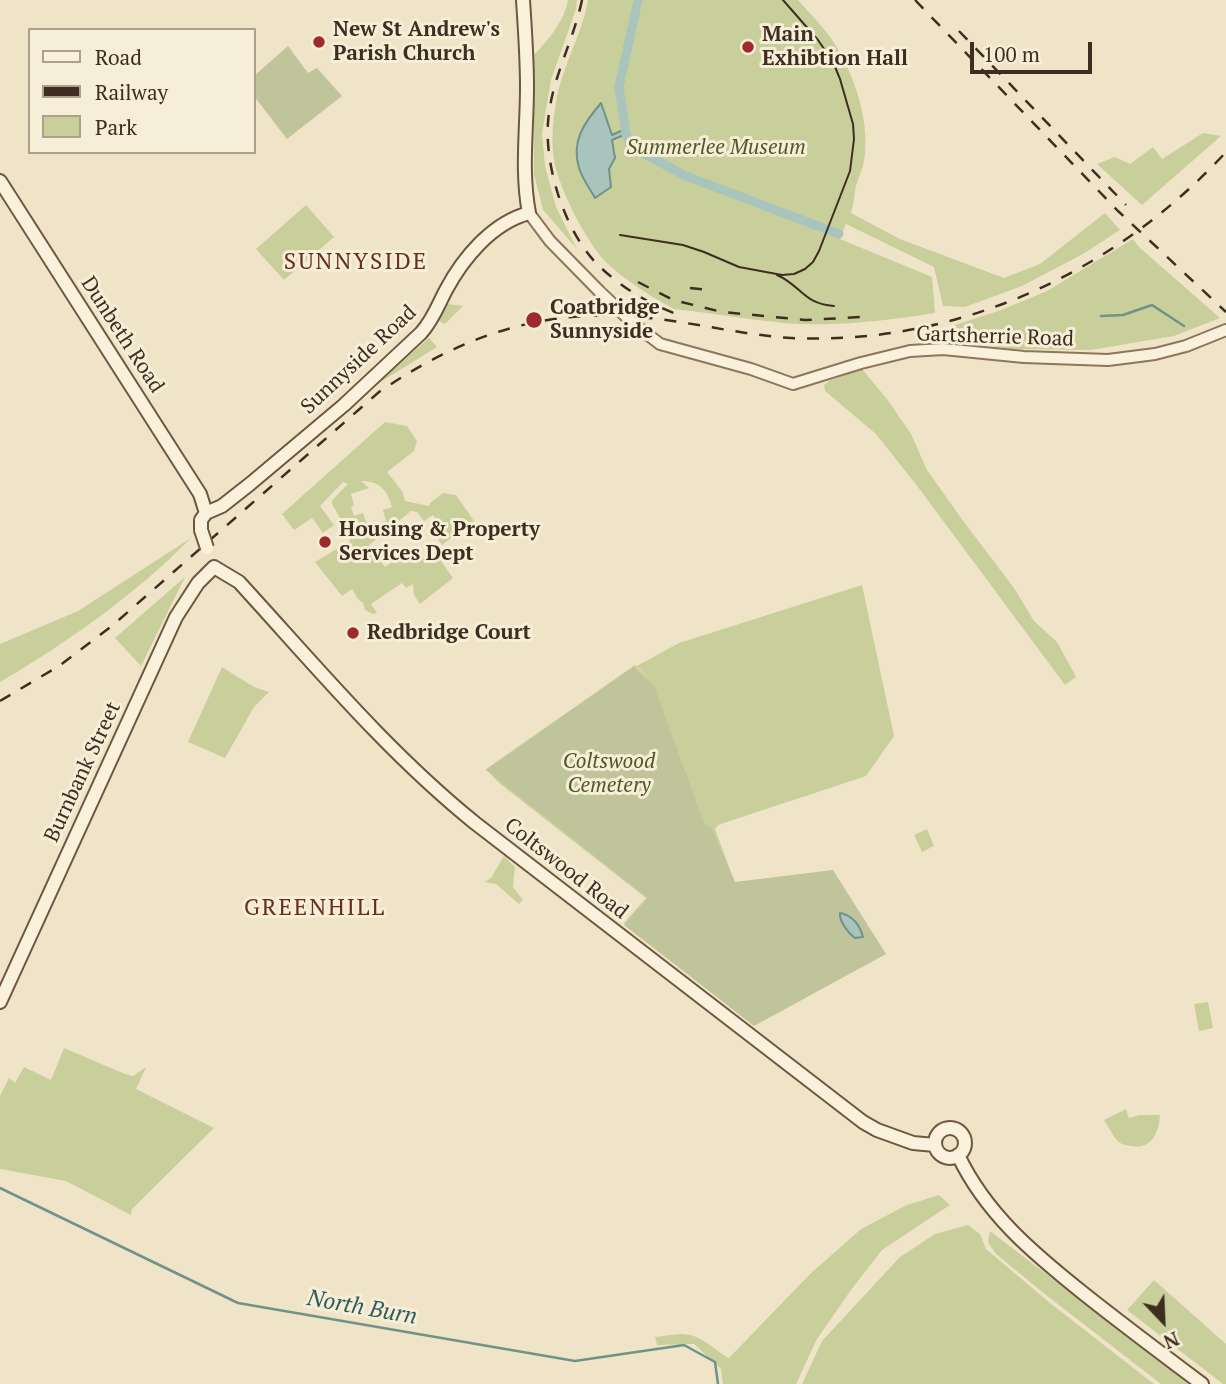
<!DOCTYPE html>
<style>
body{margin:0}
#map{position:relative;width:1226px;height:1384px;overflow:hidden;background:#f0e4c8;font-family:"PT Serif",serif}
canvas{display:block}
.legend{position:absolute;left:28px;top:28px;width:228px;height:126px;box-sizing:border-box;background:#f7eed8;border:2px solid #ada18e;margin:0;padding:9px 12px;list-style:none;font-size:21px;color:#3d2e20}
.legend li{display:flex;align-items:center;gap:14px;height:35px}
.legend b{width:35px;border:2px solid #ada18e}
.north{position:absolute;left:1128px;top:1286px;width:70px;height:70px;-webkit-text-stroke:5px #f7eed8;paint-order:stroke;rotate:157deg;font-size:19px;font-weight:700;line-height:28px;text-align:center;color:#3d2e20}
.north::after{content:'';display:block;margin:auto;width:24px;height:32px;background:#3d2e20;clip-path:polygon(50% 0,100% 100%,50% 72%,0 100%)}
.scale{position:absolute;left:970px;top:42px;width:122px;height:32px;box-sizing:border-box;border:4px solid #3d2e20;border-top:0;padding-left:9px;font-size:21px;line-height:24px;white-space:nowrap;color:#3d2e20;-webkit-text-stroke:5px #f7eed8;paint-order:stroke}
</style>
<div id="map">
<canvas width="1226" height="1384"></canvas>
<ul class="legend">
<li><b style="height:9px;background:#faf1dc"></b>Road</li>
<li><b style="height:9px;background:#3d2e20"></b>Railway</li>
<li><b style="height:19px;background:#c9cf9b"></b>Park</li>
</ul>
<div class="north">N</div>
<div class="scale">100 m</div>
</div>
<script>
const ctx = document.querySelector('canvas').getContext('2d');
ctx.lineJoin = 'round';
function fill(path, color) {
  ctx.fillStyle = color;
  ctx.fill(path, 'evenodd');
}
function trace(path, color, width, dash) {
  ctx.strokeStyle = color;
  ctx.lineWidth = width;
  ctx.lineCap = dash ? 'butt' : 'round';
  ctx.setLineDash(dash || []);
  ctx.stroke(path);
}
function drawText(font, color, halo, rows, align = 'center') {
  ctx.font = font + ' "PT Serif",serif';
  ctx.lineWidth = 6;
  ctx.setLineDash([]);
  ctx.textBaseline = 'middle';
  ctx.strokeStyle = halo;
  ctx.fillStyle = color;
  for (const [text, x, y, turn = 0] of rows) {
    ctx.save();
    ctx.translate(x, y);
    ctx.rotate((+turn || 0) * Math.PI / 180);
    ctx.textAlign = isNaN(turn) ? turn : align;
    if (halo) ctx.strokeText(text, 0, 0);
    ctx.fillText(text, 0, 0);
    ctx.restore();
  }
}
const green = new Path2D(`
 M568,0H577L576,9L551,80L542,133L545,166L556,207L577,249L543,210L534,174V55C549,39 564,22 568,0Z
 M588,0H798C811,15 826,29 836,46C856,78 872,128 863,166C861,173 858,179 856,186C854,195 854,204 851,213L900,239L1004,278L1040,264L1105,213L1120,230L1083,254L1022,286L965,307L943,306L934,267L846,224L840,239L932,277L935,313C885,321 834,327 783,323C746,319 710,313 674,309C653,298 625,280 608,264C588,246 558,187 554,160C551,141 553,121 556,102C562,66 582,35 588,0Z
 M1203,133L1221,136L1142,205L1097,164L1115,157L1130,164L1153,147L1162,159Z
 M306,205L334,237L284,280L256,249Z
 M1133,239L1139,247L1220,318L1174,336L1091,350L1012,349L947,339L955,325L1001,310L1047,291Z
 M448,304L463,306L445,324L439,321Z
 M429,338L437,347L374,386Z
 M862,369L887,399L911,434L927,470L961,518L1014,588L1034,621L1057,642L1076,677L1065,685L918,487L876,434L825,391L824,385L829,381Z
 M385,422L407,426L417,441L414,451L387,472L402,491L405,501L429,506L430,503L443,493L456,495L474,521L442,545L438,539L446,533L433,515L424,521L417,512L411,511L369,545L385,567L414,546L423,558L434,551L453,578L420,604L414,595L413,584L406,588L402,583L371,604L377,613L373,614L365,610L363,603L358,599L352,589L342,596L315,562L350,541L340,518L332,504V501L336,496L348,484L343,482L320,506L334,525L323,533L312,518L294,530L282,514ZM361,481C380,481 387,490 392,507L383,510L386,521L368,527L363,513L354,516L351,507L354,505L351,494L369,488Z
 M191,538C135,595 68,642 0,682V644L78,611Z
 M185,577L141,666L115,638Z
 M862,585L894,736L866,776L718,825L715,829L735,883L656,898L639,937L624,923L646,898L499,783L486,769L635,665L656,685L637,666L679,643Z
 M222,667L254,687L269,692L254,707L225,758L188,742Z
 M927,829L934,846L922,852L914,835Z
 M504,856L515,867L513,887L523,900L519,904L496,884L485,882L491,878Z
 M1208,1002L1213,1028L1199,1031L1194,1004Z
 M64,1048L125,1074L133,1076L146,1067L136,1089L214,1128L132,1209L131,1215L66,1181L0,1169V1096L9,1078L15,1083L24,1067L51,1080Z
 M1126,1109L1129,1118L1139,1115H1160C1159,1132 1152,1150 1131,1146C1129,1146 1122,1144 1120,1143C1115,1140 1108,1126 1104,1120Z
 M939,1195L950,1205L882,1250L851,1290L817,1339L796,1384H723L721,1369L694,1344L657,1345L655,1337C666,1336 679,1332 690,1335C704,1338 716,1351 729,1358L810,1274L861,1229L907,1205Z
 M968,1225L980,1234L986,1249L1050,1303L1154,1384H802L822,1341L900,1257L935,1234Z
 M990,1231L1171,1370L1188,1384H1161L1046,1295L996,1254L988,1242Z
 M1154,1280L1226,1344V1384H1223L1127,1310Z`);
const cemetery = new Path2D(`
 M288,46L308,73L317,68L342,96L287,139L254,96V76Z
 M633,667L654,686L705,826L711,827L735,882L833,870L886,954L754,1026L624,925L648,898L486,770Z`);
const water = new Path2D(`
 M601,103L612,135L623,130L626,134L612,140L615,158L609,169L611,187L595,198C590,189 582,178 579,168C571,141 584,123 601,103Z
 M840,913C852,915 860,925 863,937L855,938C848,933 839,921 840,913Z`);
const stream = new Path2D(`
 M1101,316L1123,315L1152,305L1184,326
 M0,1188L238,1303L575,1361L684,1345L715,1362L718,1384`);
const canal = new Path2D(`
 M638,0L619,87L626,134L631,147L686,176L839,234`);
const tertiary = new Path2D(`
 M529,213L550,241L599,291
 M634,324L660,344L751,369L793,384L861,363L910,351L943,349L1024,357L1108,360L1155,354L1186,346L1226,330`);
const secondary = new Path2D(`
 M0,181L200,494L206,513
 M201,530V520L206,513L222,506L250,484L344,405L421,333C433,320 438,305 446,290C463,258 492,223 529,213C521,171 527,129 527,87C527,58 525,29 523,0
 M214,567L239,582C315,665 387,752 475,823L863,1122L877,1130L913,1143L935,1145
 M0,1002L176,617L198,583L214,567
 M935 1143a15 15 0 1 1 30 0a15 15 0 1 1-30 0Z
 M958,1155C986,1214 1033,1253 1083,1293C1122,1324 1162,1354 1202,1384`);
const tram = new Path2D(`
 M620,235L683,245L704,252L739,267L782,275L794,274L805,269L813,262L819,251L850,171L854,139L853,124L840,79L833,62L818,40L783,0
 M777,275C802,286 803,304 834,306`);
const rail = new Path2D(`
 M582,0C574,39 554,74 549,113C542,160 563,228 596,263C620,287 650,305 682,316
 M915,0L1118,211L1226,312
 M959,31L1126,205
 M638,282L673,300L722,312L806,320L862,317
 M690,288L708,290
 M0,701L59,666L113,625L379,392C465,334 545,307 649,318C697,323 743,335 791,338C956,346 1115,273 1226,152`);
const tertiaryBridge = new Path2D(`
 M599,291L634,324`);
const secondaryBridge = new Path2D(`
 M201,530L207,548`);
const markers = [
 [319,42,7,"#9e2a2b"],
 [748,47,7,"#9e2a2b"],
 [534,320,9,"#9e2a2b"],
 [325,542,7,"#9e2a2b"],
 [353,633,7,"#9e2a2b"]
];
const poiNames = [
 ["New St Andrew's",333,30],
 ["Parish Church",333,54],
 ["Main",762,35],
 ["Exhibtion Hall",762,59],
 ["Coatbridge",550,308],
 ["Sunnyside",550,332],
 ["Housing & Property",339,530],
 ["Services Dept",339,554],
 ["Redbridge Court",367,633]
];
const parkNames = [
 ["Summerlee Museum",716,148],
 ["Coltswood",609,762],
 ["Cemetery",609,786]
];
const streetNames = [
 ["Dunbeth Road",122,335,57],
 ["Gartsherrie Road",995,337,2],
 ["Sunnyside Road",359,360,-43],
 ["Burnbank Street",83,772,-65],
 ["Coltswood Road",566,869,38]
];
const neighbourhoodNames = [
 ["SUNNYSIDE",356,262],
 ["GREENHILL",315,908]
];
const waterNames = [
 ["North Burn",362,1308,10]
];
fill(green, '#c9cf9b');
fill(cemetery, '#bfc49a');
fill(water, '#a9c4bc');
trace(water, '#6f938a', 2);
trace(stream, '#6f938a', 2.5);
trace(canal, '#a9c4bc', 9);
trace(tertiary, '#8d765c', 14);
trace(secondary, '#6f573f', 16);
trace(tertiary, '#faf1dc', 10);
trace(secondary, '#faf1dc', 12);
trace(tram, '#3d2e20', 2);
trace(rail, '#3d2e20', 2.5, [12, 12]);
trace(tertiaryBridge, '#8d765c', 14, []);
trace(secondaryBridge, '#6f573f', 16, []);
trace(tertiaryBridge, '#faf1dc', 10);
trace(secondaryBridge, '#faf1dc', 12);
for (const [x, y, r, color] of markers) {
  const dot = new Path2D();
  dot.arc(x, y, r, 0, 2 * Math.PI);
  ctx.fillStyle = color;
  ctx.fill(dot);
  trace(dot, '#f7eed8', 2.5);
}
drawText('bold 21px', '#3d2e20', '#f7eed8', poiNames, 'left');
drawText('italic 21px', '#4d5a26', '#f7eed8', parkNames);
drawText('21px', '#3d2e20', '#f7eed8', streetNames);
ctx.letterSpacing = '2px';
drawText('23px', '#6b2e1e', '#f7eed8', neighbourhoodNames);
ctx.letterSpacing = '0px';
drawText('italic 23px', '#2f5d5a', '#f7eed8', waterNames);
</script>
